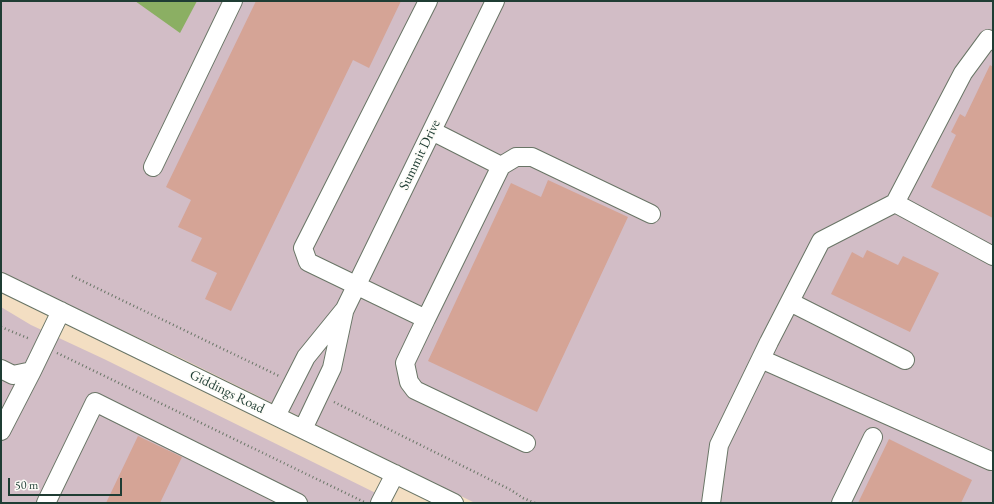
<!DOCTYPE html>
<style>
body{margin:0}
#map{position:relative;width:994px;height:504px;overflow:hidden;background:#f3dec2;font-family:"EB Garamond",serif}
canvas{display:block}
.frame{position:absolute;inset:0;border:2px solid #1f3d34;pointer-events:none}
.scale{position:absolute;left:8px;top:478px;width:114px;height:18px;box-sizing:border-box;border:2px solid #1f3d34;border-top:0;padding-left:5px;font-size:12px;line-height:14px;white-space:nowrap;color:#1f3d34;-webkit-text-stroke:3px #fdfcf7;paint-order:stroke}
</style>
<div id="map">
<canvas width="994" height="504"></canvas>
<div class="frame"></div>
<div class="scale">50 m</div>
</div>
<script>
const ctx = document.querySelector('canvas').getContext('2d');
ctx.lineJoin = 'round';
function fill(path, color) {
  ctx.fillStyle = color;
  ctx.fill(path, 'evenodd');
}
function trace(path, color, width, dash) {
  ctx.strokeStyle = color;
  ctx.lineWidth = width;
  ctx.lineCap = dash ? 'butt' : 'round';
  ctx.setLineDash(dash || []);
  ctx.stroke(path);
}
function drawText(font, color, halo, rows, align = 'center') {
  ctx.font = font + ' "EB Garamond",serif';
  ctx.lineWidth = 3;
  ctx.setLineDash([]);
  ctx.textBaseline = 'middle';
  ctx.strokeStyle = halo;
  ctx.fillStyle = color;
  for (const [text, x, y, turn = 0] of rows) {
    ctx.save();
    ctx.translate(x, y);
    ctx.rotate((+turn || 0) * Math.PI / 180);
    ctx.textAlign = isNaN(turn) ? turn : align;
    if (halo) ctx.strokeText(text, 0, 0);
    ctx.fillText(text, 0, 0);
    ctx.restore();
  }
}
const industrial = new Path2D(`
 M1,1H993V503H475L183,359L1,273Z
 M1,307L31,325L104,359L396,503H1Z`);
const forest = new Path2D(`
 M135,1H197L180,33Z`);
const building = new Path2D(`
 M256,1H401L369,68L353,60L231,311L205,299L217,273L191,261L202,238L178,227L191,200L166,187Z
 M990,65L993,67V218L931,187L956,135L951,132L960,114L965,117Z
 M548,180L628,217L537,412L428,361L511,183L541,197Z
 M867,250L898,265L903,256L939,273L910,332L831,294L852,252L863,258Z
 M138,436L182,457L160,503H106Z
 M889,439L972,480L961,503H858Z`);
const path = new Path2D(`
 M72,276L279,376
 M1,327L30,339
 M57,353L364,502
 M334,402L511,490L523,498L535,503`);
const minor = new Path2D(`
 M428,1L303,248L308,262L426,319L405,363L409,382L415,390L526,443
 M501,166L516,157H532L651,214
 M153,167L233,1
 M895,203L993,256
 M1,282L454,503
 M790,302L905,360
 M426,319L501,166L432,131
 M761,359L991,461
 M1,369L13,375L32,371L61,311
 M276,416L306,357L345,309L495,1
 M303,429L332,368L344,312
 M1,431L32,371
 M46,503L95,402L298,503
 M380,503L395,474
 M711,503L719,445L769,342L821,241L895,203L963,73L988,39L993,41
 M841,503L873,437`);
const streetNames = [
 ["Summit Drive",420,155,-64],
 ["Giddings Road",227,392,26]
];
fill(industrial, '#d2bdc6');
fill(forest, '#8baf63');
fill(building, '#d5a496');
trace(minor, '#697566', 20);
trace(path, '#697566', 2.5, [1, 3]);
trace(minor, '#fff', 18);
drawText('14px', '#1f3d34', '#fdfcf7', streetNames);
</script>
